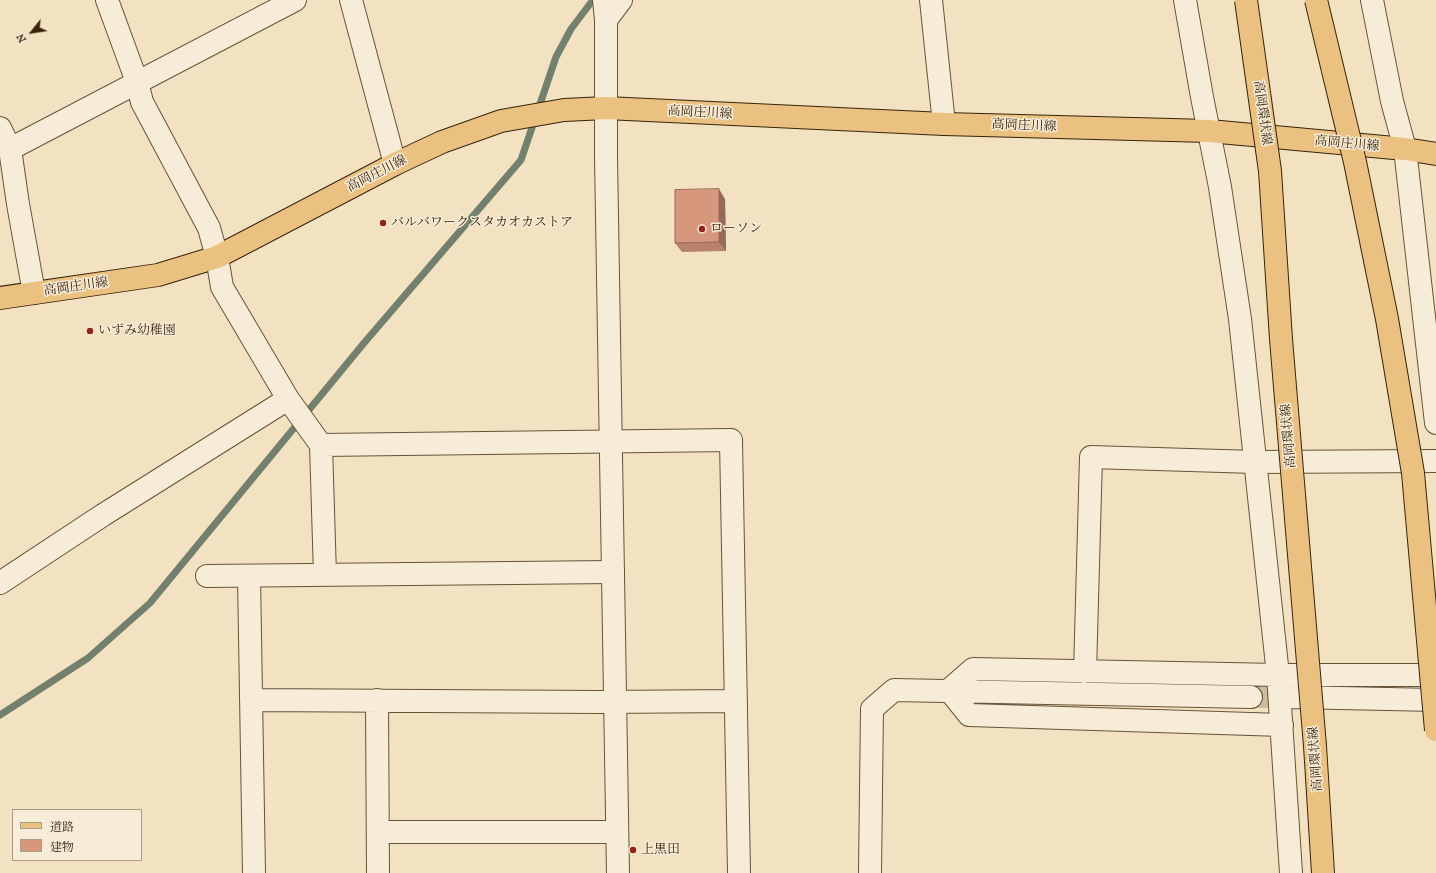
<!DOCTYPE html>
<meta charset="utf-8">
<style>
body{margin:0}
#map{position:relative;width:1436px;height:873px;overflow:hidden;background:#f3e2c1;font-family:"IM FELL French Canon","Noto Serif JP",serif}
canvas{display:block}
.legend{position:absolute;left:12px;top:809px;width:130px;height:52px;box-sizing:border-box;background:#f7ecd7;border:1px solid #aa9c85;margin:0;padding:5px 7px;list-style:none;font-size:12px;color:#37230b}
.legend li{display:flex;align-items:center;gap:8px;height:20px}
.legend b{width:20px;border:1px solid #aa9c85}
.north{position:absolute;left:12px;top:12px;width:40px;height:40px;-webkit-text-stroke:3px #f7ecd7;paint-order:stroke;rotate:240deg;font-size:11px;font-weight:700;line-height:16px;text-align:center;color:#37230b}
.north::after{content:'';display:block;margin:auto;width:14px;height:18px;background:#37230b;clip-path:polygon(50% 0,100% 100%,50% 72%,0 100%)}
</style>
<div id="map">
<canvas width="1436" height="873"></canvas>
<ul class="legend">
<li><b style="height:5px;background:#eac180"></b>道路</li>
<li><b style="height:11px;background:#d7977d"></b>建物</li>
</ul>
<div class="north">N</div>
</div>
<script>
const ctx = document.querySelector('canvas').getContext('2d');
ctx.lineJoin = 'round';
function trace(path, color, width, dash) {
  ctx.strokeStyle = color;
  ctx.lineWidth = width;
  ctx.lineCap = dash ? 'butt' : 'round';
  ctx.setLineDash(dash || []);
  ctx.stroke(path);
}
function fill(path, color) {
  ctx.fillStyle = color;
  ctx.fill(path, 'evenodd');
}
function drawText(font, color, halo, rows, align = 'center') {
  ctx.font = font + ' "IM FELL French Canon","Noto Serif JP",serif';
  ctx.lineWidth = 3;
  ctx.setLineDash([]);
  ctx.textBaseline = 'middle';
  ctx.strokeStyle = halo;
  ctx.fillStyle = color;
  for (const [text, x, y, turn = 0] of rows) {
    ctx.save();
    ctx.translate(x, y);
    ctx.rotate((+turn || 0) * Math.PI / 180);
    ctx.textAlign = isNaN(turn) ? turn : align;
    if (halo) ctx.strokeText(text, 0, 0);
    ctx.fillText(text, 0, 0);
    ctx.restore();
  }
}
const stream = new Path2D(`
 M0,715L88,658L150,603L364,343L521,160L556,57L571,29L593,0`);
const minorTunnel = new Path2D(`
 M1251,697H1291`);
const minor = new Path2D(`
 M107,0L137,82L142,102L209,228L217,257L222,287L288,399L321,445
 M351,0L395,164
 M931,0L944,124
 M1185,0L1202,97L1220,187L1240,319L1278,675L1291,873
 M1372,0L1392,101L1405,149L1436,423
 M606,20L621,0
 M0,128L10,149L18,204L34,293
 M10,149L295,0
 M325,575L321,445L731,440L739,873
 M207,576L613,572
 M249,576L254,873
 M0,583L103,515L288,399
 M1085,672L1091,457L1255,462L1436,461
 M1291,697L1436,700
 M251,700L600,702L736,701
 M377,700L378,873
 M1282,725L969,715L949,690L973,669L1278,675H1436
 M378,832H617
 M870,873L872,709L894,690L1251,697`);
const tertiary = new Path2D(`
 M604,0L606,20V157L618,873`);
const primary = new Path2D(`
 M0,298L158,275L217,257L395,164L442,142L501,121L564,110L606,108L944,124L1209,131L1405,149L1436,154
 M1315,746L1323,873`);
const primaryBridge = new Path2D(`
 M1246,0L1270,171L1281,339L1315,746
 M1316,0L1355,162L1387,319L1413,473L1436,730`);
const wall = new Path2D(`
 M725,199L726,251L682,252L675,243Z`);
const shadedWall = new Path2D(`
 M719,189L725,199L726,251L719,242Z`);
const building = new Path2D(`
 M719,189V242L675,243V190Z`);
const markers = [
 [383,223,4,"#8f2418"],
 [702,229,4,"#8f2418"],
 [90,331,4,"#8f2418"],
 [633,850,4,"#8f2418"]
];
const streetNames = [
 ["高岡庄川線",700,113,3],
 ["高岡環状線",1262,113,82],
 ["高岡庄川線",1024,126,2],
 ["高岡庄川線",1347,144,5],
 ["高岡庄川線",377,174,-27],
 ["高岡庄川線",76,287,-8],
 ["高岡環状線",1289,436,-95],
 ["高岡環状線",1316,759,-94]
];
const poiNames = [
 ["バルバワークスタカオカストア",391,223],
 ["ローソン",710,229],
 ["いずみ幼稚園",98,331],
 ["上黒田",641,850]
];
trace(stream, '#73806e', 7);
trace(minorTunnel, '#cdbc9d', 22, [22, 11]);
trace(minor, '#665338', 24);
trace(tertiary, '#665338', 24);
trace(primary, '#37230b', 24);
trace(minor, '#f7ecd7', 22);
trace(tertiary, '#f7ecd7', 22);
trace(primary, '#eac180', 22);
trace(primaryBridge, '#37230b', 24, []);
trace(primaryBridge, '#eac180', 22);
fill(wall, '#b9826c');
fill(shadedWall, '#966a58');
fill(building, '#d7977d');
trace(building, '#966a58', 1);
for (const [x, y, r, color] of markers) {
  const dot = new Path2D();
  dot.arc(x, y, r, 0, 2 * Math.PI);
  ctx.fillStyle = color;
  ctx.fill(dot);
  trace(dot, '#f7ecd7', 1.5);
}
drawText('13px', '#37230b', '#f7ecd7', streetNames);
drawText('13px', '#37230b', '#f7ecd7', poiNames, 'left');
</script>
